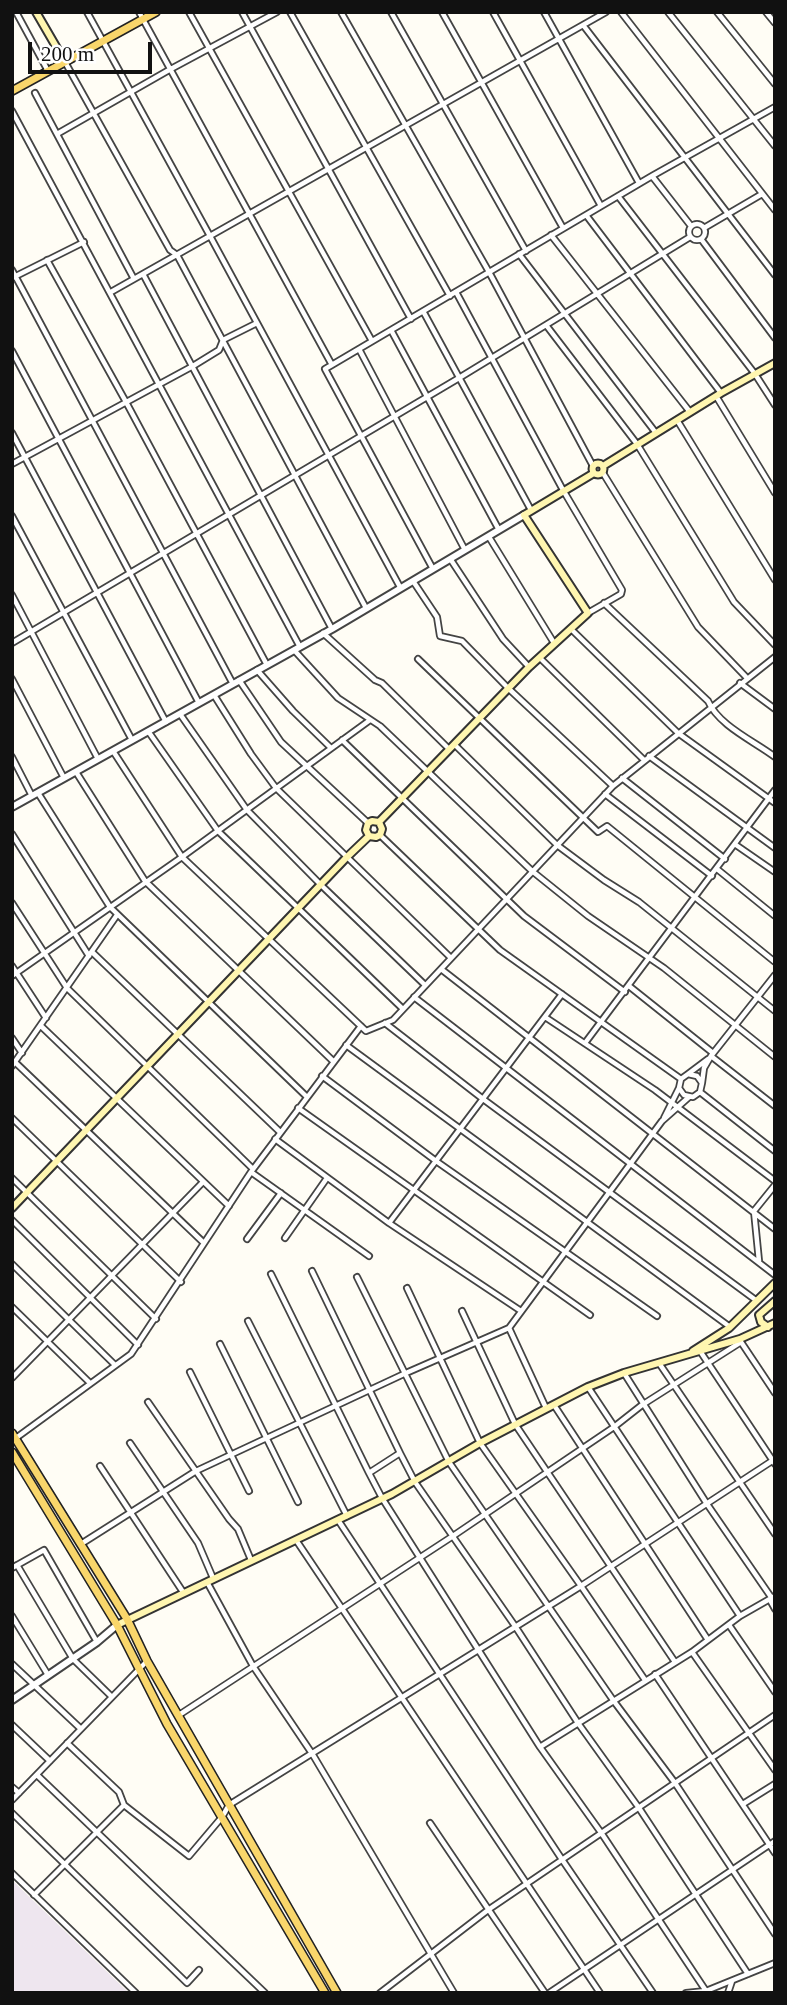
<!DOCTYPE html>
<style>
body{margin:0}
#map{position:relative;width:787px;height:2005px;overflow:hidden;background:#fffdf5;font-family:Georgia,serif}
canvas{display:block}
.frame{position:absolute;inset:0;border:14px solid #111;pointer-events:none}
.scale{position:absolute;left:28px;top:42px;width:124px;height:32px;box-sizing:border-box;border:4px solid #111;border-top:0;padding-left:9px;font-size:21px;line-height:24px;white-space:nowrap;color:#111;-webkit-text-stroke:5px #fff;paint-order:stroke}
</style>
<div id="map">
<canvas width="787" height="2005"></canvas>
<div class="frame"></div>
<div class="scale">200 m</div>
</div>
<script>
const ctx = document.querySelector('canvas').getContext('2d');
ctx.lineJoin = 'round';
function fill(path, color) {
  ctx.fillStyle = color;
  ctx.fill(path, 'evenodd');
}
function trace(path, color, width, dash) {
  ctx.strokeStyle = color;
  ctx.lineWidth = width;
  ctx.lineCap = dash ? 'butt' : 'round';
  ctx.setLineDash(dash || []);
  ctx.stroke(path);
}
const industrial = new Path2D(`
 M12,1880L129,1993H12Z`);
const minor = new Path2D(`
 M16,12L48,71
 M87,12L210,236L400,587
 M139,12L332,365
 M189,12L372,341
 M242,12L411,319
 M290,12L450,296
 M341,12L489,272L593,466
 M391,12L526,251
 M442,12L563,228
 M493,12L601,206
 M544,12L639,183
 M621,12L775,210
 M668,12L775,146
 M717,12L775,84
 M766,12L775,23
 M583,25L775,275
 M65,62L170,250L177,255L366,608
 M35,93L134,279
 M12,111L300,647
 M57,134L169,70L277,12
 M652,176L691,226
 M618,196L755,374L775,405
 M586,215L721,393
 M689 232a8 8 0 1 1 16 0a8 8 0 1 1-16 0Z
 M704,228L762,194
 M551,235L690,412
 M701,239L775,338
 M519,254L656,433
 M47,260L126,402L267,665
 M12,270L233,684
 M143,274L332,629
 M12,278L84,242
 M111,292L606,12
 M456,292L563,490L622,590L621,594L588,613
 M423,311L531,510
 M546,325L637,444L734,602L775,645
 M391,330L499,530
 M359,349L465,550
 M12,351L199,703
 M716,396L775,493
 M677,420L775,580
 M12,433L166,722
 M12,464L193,366L219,350L223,340L257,323
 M603,473L698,627L747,678
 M12,516L132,740
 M489,537L554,643
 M451,560L503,639L529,667
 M433,569L325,369L652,176L775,107
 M413,581L437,617L440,636L462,641L508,688L613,786
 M12,595L98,759
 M604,603L708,701C719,726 754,741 775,757
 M571,629L678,733L775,803
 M323,633L375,680L382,683L449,749
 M12,643L459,378L690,237
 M294,650L338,698L380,726L532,871L588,916L664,968L775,1057
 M540,658L644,760
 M418,659L598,832L607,826L775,962
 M257,670L293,711L331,748
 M12,679L64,778
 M239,680L281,742L368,823
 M740,683L775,709
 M214,695L251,754L276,788L451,958
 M180,714L247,810L321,885L425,985
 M148,731L218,831L403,1009
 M342,740L524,916L625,992
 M455,745L557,845L604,880L639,902L775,1011
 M113,751L182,857L366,1031L393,1020L613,786L775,657
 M649,756L775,848
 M12,757L32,796
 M76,772L145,881L333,1061
 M622,778L725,859
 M38,793L110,907L306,1096
 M605,794L712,876
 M12,834L89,956
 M380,835L500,950L681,1079
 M736,845L775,872
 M717,869L775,916
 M12,903L67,988L253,1169
 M92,952L280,1132
 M12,966L46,1018
 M441,969L775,1229
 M12,976L182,857L370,720
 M629,986L713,1053
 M414,997L775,1275
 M545,1017L655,1090L775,1181
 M385,1023L483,1099L757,1301
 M41,1026L229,1206
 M12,1038L22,1053
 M585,1043L775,790
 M346,1045L730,1327
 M711,1056L775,1106
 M15,1062L204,1243
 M12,1066L117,915
 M688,1074L708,1059
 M322,1076L436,1161L657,1316
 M681,1079L688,1074L697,1076L702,1083L700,1092
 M681,1079L679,1088L684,1095L693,1097L700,1092
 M702,1083L704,1068L711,1056L775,975
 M700,1092L775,1151
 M298,1108L590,1315
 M12,1118L181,1282
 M664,1118L679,1088
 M275,1139L389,1223L521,1311
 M251,1172L369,1256
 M12,1178L156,1319
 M12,1220L138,1345
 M389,1223L562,994
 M285,1238L327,1178
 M247,1239L281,1193
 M759,1261L754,1211L775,1185
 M12,1264L115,1365
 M312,1271L400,1453
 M271,1274L369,1473
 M357,1277L449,1462L613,1700L675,1783L775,1934
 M12,1307L90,1383
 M462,1311L515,1424L675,1662
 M248,1321L347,1516
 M509,1328L546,1408
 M741,1342L775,1393
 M220,1344L298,1502
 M700,1351L775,1464
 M659,1363L775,1534
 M190,1372L249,1491
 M624,1373L707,1504L771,1597V1602L775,1609
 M12,1378L203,1182
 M588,1387L740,1616
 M148,1402L229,1519L238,1529L251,1560
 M554,1405L708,1640
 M16,1438L131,1354L251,1172L361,1026
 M130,1443L198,1543L213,1578
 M100,1466L183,1592
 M338,1520L561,1858L653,1993
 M296,1540L600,1993
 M81,1544L196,1471L406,1373L509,1328L662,1121L689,1097
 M17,1565L73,1659L112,1697
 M12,1568L44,1550L97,1642
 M207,1582L253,1666L313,1755L454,1993
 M12,1616L48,1675
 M729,1625L775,1692
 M692,1652L775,1770
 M12,1664L81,1729
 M655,1674L775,1853
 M645,1680L581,1586L775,1459
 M179,1715L453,1536L614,1427L642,1405L741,1342L740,1339
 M12,1725L50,1761
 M67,1743L119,1792L124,1805L189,1856L222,1817L229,1805L581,1586L480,1443L407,1288
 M540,1747L692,1652L740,1616L775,1596
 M37,1775L265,1993
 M12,1787L19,1793
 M12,1800L147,1661
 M743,1804L775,1784
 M12,1813L187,1983L199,1970
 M430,1823L545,1993
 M12,1873L136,1993
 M34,1895L124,1805
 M706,1991L602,1834L540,1747L382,1498L369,1473L400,1453L415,1482L515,1626L578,1723L639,1808L748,1974
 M380,1993L488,1910L775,1715
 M549,1993L775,1841
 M686,1993L706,1991L775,1963
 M728,1993L732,1981`);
const tertiary = new Path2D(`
 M12,807L332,629L524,515
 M12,1700L97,1642L117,1625`);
const secondary = new Path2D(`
 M36,12L65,62
 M592.5 469a5.5 5.5 0 1 1 11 0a5.5 5.5 0 1 1-11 0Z
 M603,466L721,393L775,363
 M369,836L366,830L368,823L372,821L379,822L529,667L588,613L524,515L594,473
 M12,1208L346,858L369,836L376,837L380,835L382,829L379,822
 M768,1327L761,1322L759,1315L775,1301
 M693,1351L729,1328L775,1283
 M117,1625L392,1494L480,1443L588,1387L624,1373L740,1339L775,1323`);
const primary = new Path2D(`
 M12,91L156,12
 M12,1433L127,1619L147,1661L337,1993
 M12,1452L117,1625L167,1724L325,1993`);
fill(industrial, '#eee6ef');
trace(minor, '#444', 8);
trace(tertiary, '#444', 10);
trace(secondary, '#333', 10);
trace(primary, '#222', 10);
trace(minor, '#fff', 4.5);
trace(tertiary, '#fff', 6);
trace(secondary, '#fff6b0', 6);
trace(primary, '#f9d66b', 7);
</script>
